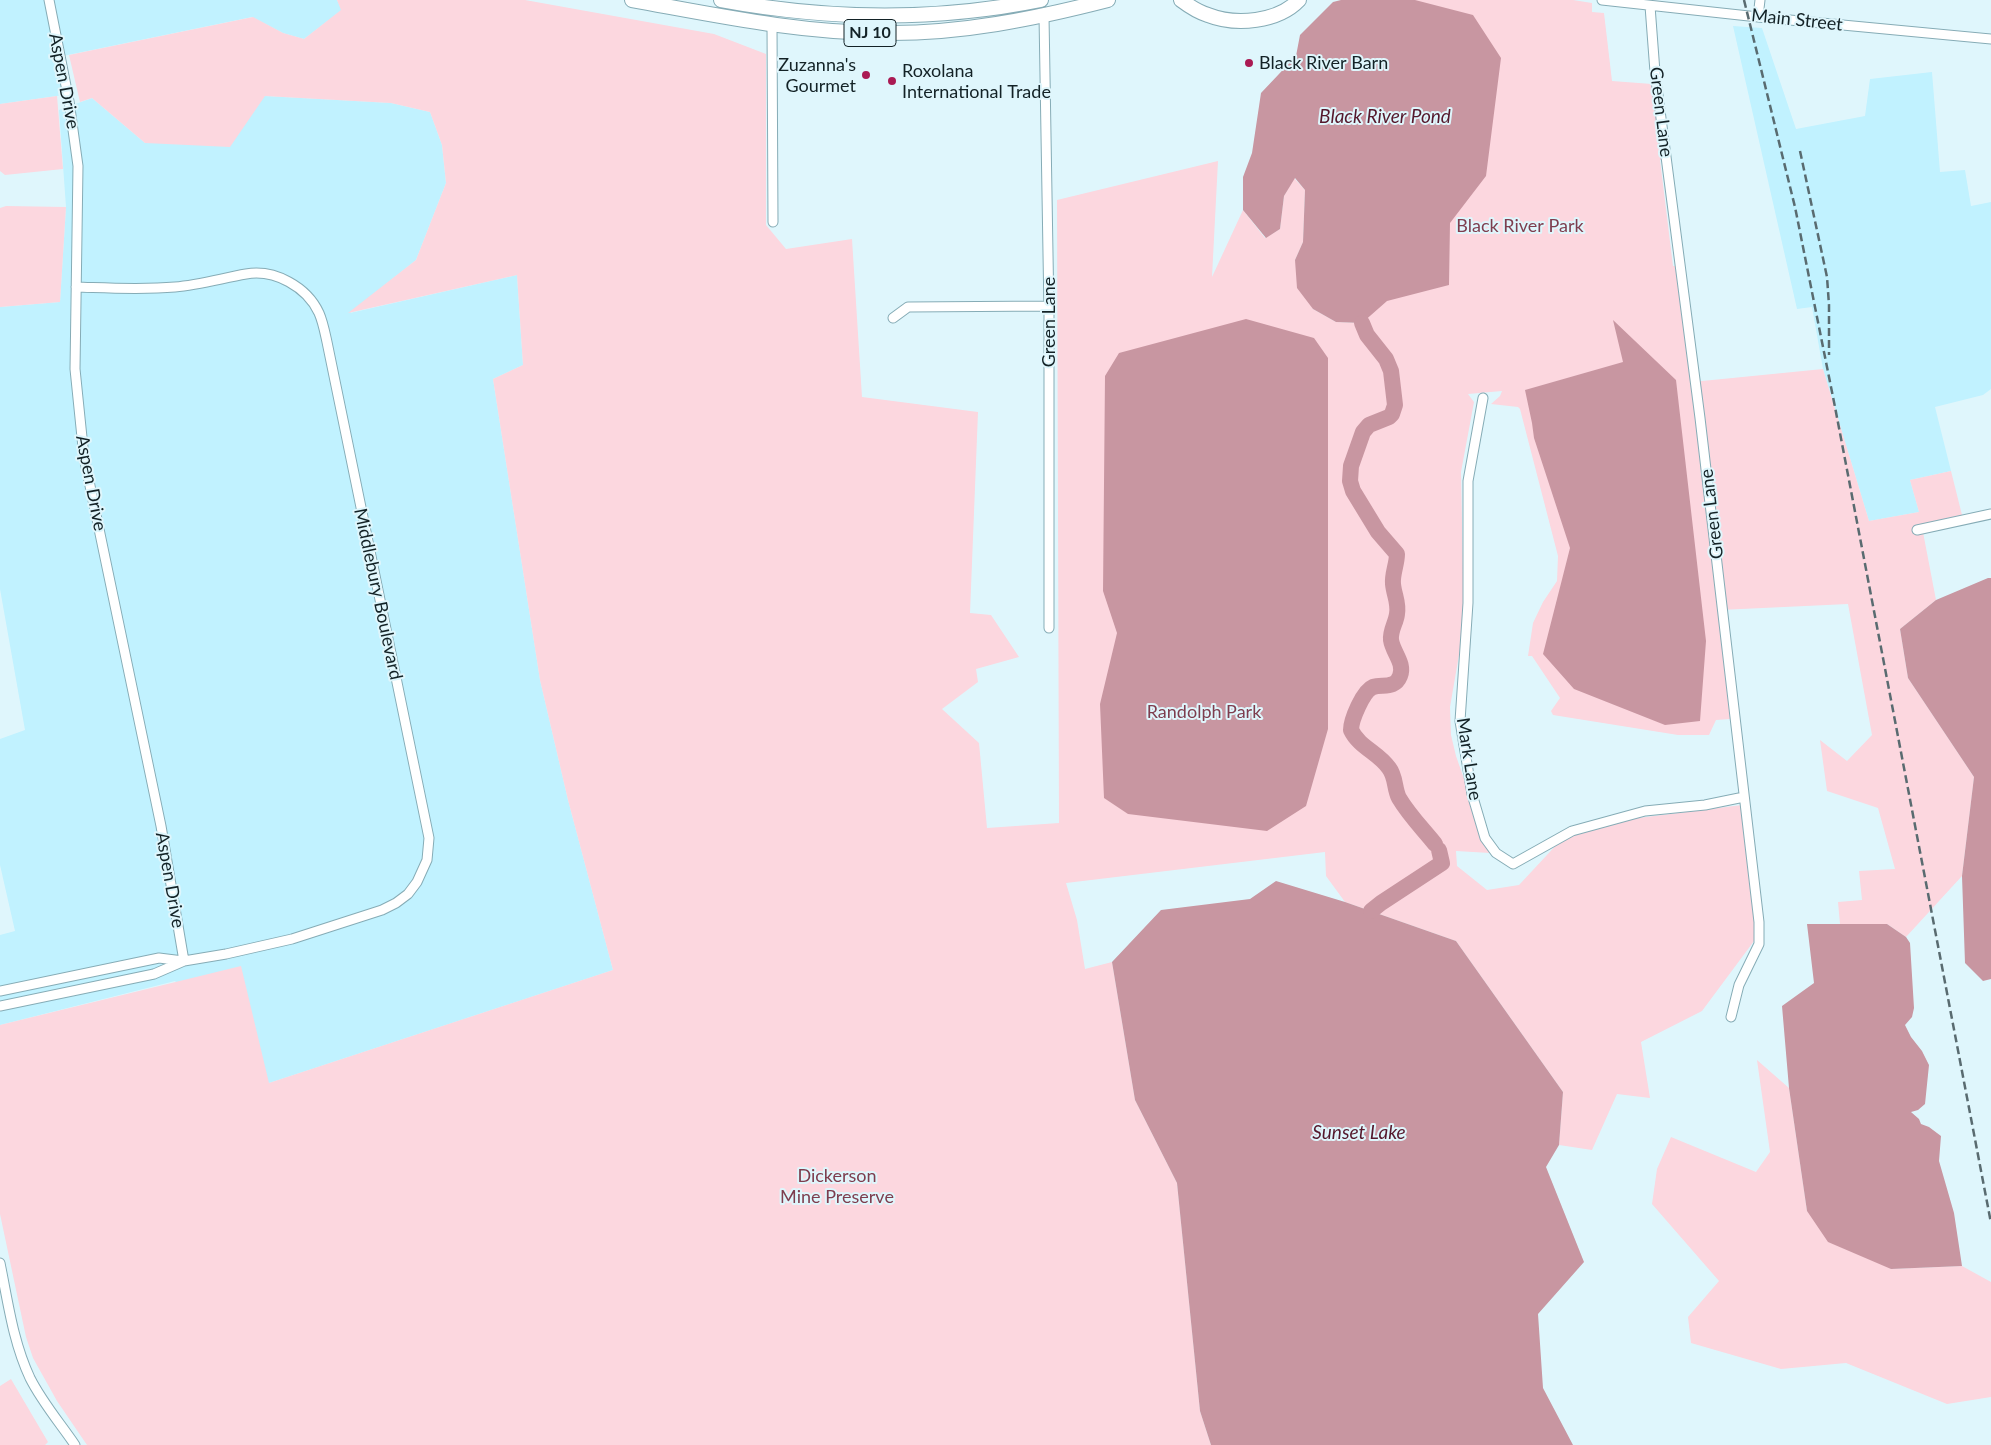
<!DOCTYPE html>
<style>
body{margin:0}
canvas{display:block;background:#dff6fc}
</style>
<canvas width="1991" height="1445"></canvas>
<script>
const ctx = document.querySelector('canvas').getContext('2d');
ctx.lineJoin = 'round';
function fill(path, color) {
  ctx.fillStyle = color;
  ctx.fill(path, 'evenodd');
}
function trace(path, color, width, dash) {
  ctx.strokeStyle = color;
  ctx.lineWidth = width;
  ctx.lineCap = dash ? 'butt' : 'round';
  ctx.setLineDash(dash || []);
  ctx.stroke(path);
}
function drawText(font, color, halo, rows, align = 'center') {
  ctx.font = font + ' Lato,sans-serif';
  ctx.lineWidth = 4;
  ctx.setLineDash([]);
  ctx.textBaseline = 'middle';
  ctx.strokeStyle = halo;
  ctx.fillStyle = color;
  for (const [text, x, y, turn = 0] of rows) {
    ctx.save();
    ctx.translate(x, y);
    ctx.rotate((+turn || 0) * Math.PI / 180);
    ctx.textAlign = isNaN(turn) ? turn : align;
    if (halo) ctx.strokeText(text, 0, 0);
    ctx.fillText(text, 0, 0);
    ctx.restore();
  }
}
const built = new Path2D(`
 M0,0H337L342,10L304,39L283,33L252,17L63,56L71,94L0,104Z
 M1733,26L1762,28L1796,129L1865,116L1870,79L1932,72L1940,172L1965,170L1971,206L1991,202V389L1983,395L1935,407L1951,471L1910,480L1919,512L1869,521L1823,369L1812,307L1797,309Z
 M265,96L391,103L430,112L442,145L446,183L416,260L350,313L517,275L523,365L493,379L540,680L568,800L613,970L269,1083L175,981L0,1025V935L15,931L0,865V739L25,730L0,589V307L60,302L66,207L59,110L92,98L145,143Z`);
const green = new Path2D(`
 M337,0H525L714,34L766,54V225L786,249L852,239L862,397L978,412L970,613L991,615L1019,657L976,669L978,682L942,709L979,743L987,828L1059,823L1057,200L1218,161L1212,277L1243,210L1265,238L1280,229L1284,196L1294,178L1305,190L1303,242L1295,260L1313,309L1336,322L1362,323L1385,0H1573L1592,3V12L1604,13L1612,81L1652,84V87H1655L1662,160H1660L1673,266H1675L1692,382L1823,369L1869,521L1919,512L1910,480L1951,471L1963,519L1922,527L1936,600L1900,629L1908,678L1974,777L1962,876L1906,937L1887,924H1840L1838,902L1862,900L1859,871L1895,869L1878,808L1827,791L1820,740L1847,761L1872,735L1848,604L1720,610L1730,719L1716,720L1709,735H1678L1553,715L1551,711L1560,698L1532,656H1528L1533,623L1543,602L1557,581L1558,556L1520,409L1518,407L1491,404L1500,396L1502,391L1468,394L1474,402L1461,472L1464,626L1450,707L1451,735L1456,756L1490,853L1456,851L1457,866L1487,890L1519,885L1574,826L1742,805L1757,937L1702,1011L1641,1042L1650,1098L1617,1094L1592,1150L1559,1145L1563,1092L1456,941L1345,902L1326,876L1325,852L1066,883L1077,920L1085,969L1112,962L1135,1100L1177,1183L1200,1411L1211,1445H87L57,1401L33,1358L26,1337L0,1214V1025L241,966L269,1083L613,970L568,800L540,680L493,379L523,365L517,275L348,313L416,260L446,183L442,145L430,112L391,103L265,96L230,147L145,143L92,98L80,102L69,55L253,17L283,33L304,39L341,10Z
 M57,96L63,169L5,175L0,171V104Z
 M6,206L66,207L60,302L0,307V208Z
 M1757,1060L1789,1088L1807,1211L1891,1269L1962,1266L1991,1282V1397L1947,1404L1846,1363L1781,1369L1691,1343L1688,1317L1719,1281L1652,1204L1657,1169L1671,1137L1756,1172L1770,1152Z
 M11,1379L48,1442L45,1445H0V1386Z`);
const water = new Path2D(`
 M1341,0H1415L1473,15L1501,58L1486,176L1450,223L1449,285L1387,301L1362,323L1336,322L1313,309L1297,288L1295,260L1303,242L1305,190L1295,178L1284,196L1280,229L1266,238L1243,210V177L1252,153L1261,93L1296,56L1300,35L1333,2Z
 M1246,319L1314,338L1328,358V729L1306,806L1267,831L1128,814L1104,798L1100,704L1117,633L1103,591L1105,376L1119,353Z
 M1613,320L1676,380L1706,641L1700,721L1665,725L1574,689L1543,654L1570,548L1534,438L1532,423L1525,390L1623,362Z
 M1988,578H1991V979L1983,981L1965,963L1962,876L1974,777L1908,678L1900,629L1936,600Z
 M1276,881L1345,902L1456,941L1563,1092L1559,1145L1546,1167L1584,1262L1538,1314L1543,1388L1573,1445H1211L1200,1411L1177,1183L1135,1100L1112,962L1161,910L1250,899Z
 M1807,924H1887L1906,937L1910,943L1914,1008L1912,1017L1905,1025L1911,1037L1922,1051L1929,1065L1925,1104L1918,1110L1911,1112L1919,1119L1921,1124L1929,1127L1941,1136L1939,1161L1954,1213L1962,1266L1891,1269L1828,1242L1807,1211L1789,1088L1782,1006L1814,983Z`);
const river = new Path2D(`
 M1362,323L1367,335L1386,359L1391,371L1395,405L1392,414L1389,417L1369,425L1363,432L1351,466L1350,481L1353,491L1378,532L1397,554C1397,564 1392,574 1393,584C1394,595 1399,603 1397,614C1396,623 1390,630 1391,640C1393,653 1405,663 1400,676C1395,689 1383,684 1373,687C1363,691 1351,720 1351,730C1359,747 1379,753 1389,768C1396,777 1394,788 1399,798C1409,815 1423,829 1435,844
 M1371,911L1381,903L1442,863L1439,850`);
const minor = new Path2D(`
 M49,0L69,101L78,166L75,369L84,457L161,826L184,961
 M1602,0L1758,17L1991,39
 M1650,6L1655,72L1700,418L1759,922V944L1739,985L1731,1017
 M1044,16L1049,313V628
 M1758,17L1760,0
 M772,25L773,222
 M893,318L908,307L1049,306
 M1483,398L1468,481V603L1460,721L1472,794L1485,838L1496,853L1513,864L1572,831L1645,811L1705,805L1744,797
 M1917,530L1991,514
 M0,991L159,958L183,961
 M0,1006L154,974L184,961L226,954L292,939L382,910L396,903L408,894L417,882L427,860L429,838L327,342C325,333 323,322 319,313C307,287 275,269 246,274C223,278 199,285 175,287C142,290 109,288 76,287
 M0,1263C8,1302 13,1342 30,1378C42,1402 60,1423 75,1445`);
const highway = new Path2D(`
 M632,0C716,15 799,33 884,33C960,34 1034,19 1108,0
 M721,0C829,20 933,22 1041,0
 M1181,0C1189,6 1198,12 1208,15C1236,26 1278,22 1299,0`);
const rail = new Path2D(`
 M1744,0L1795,207L1835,407L1991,1223
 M1800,151L1827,277L1829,305V355`);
const markers = [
 [1249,63,5,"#aa1a53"],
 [866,75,5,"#aa1a53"],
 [892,81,5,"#aa1a53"]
];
const shields = [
 [870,33,52]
];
const shieldNames = [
 ["NJ 10",870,33]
];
const streetNames = [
 ["Main Street",1797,20,6],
 ["Aspen Drive",64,81,79],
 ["Green Lane",1661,112,83],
 ["Green Lane",1049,322,-90],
 ["Aspen Drive",91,483,79],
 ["Green Lane",1712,514,-97],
 ["Middlebury Boulevard",378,594,78],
 ["Mark Lane",1469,759,81],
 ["Aspen Drive",170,880,80]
];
const poiNames = [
 ["Black River Barn",1259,63],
 ["Zuzanna's",856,65,"right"],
 ["Gourmet",856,86,"right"],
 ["Roxolana",902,71],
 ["International Trade",902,92]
];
const parkNames = [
 ["Black River Park",1520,226],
 ["Randolph Park",1204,712],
 ["Dickerson",837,1176],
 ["Mine Preserve",837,1197]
];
const waterNames = [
 ["Black River Pond",1385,117],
 ["Sunset Lake",1359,1133]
];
fill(built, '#c1f2ff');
fill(green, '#fcd7df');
fill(water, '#c896a1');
trace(river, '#c896a1', 16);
trace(minor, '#86acb6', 11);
trace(highway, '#86acb6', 16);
trace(minor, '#fff', 9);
trace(highway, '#fff', 14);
trace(rail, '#596b70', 2.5, [8, 4]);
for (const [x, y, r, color] of markers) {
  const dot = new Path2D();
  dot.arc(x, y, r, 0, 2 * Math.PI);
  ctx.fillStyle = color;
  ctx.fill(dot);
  trace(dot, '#dff6fc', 2);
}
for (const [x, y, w] of shields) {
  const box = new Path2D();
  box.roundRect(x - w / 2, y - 13.5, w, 27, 4);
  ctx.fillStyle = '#dff6fc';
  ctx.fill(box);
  trace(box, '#132226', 1);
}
drawText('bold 16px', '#132226', null, shieldNames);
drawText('18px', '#132226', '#dff6fc', streetNames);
drawText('18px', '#132226', '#dff6fc', poiNames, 'left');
drawText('18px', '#7e3d4e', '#dff6fc', parkNames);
drawText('italic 19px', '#55182c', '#dff6fc', waterNames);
</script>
